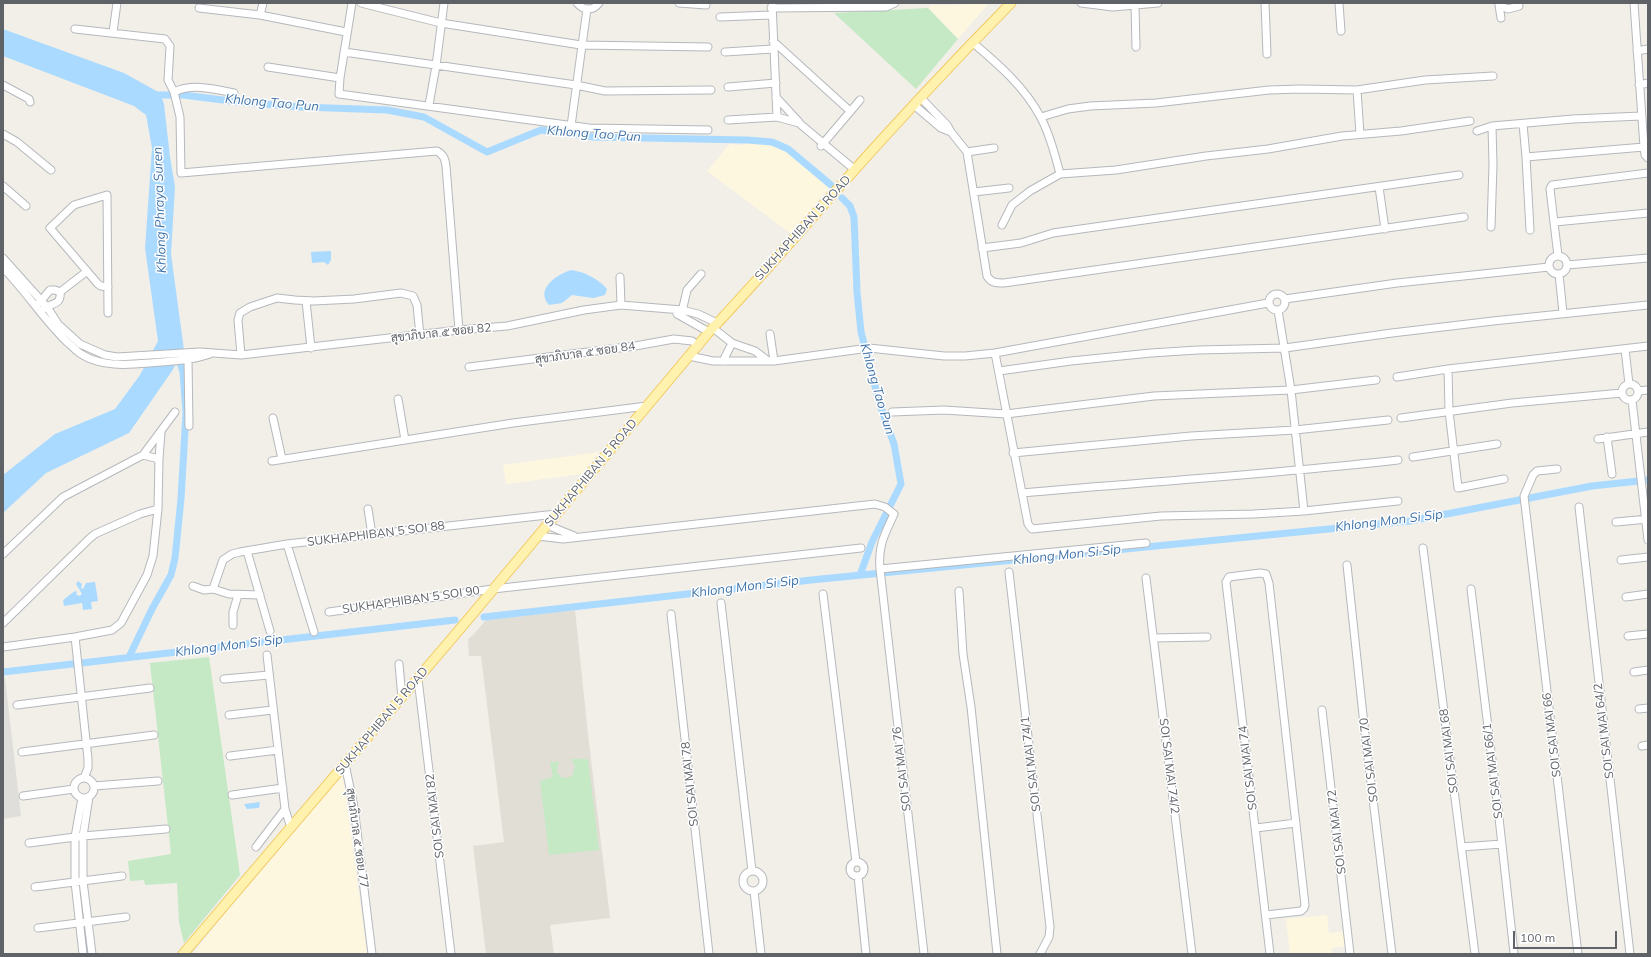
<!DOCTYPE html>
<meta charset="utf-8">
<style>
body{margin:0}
#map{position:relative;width:1651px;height:957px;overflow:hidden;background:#f1efe8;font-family:Mulish,sans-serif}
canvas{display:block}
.frame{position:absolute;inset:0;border:4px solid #5f6368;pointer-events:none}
.scale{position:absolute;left:1513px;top:931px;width:104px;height:18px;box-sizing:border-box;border:2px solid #5f6368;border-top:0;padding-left:5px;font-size:12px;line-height:14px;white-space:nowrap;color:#5f6368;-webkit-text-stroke:3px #fff;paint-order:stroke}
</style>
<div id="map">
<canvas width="1651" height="957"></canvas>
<div class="frame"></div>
<div class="scale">100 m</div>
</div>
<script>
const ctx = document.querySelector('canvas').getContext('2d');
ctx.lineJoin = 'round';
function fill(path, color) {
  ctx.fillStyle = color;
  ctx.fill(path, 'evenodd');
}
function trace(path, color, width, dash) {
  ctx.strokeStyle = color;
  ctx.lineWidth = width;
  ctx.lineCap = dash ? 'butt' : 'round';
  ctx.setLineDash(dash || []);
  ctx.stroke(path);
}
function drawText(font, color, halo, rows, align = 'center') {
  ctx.font = font + ' Mulish,Sarabun,sans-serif';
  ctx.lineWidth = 3;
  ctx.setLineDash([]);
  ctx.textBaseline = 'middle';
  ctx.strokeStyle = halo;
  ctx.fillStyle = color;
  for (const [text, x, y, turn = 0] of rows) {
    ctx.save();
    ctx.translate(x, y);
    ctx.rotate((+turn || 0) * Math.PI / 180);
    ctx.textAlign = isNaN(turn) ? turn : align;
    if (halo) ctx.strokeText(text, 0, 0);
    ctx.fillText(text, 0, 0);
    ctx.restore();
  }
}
const commercial = new Path2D(`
 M988,4L958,39L928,8L931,5Z
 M749,140L772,144L785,150L830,187L790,233L707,171L730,144L743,145Z
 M599,452L582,474L506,484L503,465Z
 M342,768L367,954H193L291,828Z
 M1327,915L1329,933L1345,931L1347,946L1332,948L1333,954H1290L1286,919Z`);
const industrial = new Path2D(`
 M3,678H5L21,816L3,819Z`);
const education = new Path2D(`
 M575,610L588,734L610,918L550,925L554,954H486L473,846L504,842L481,656H469L468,639L473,635L486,620Z`);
const green = new Path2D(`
 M928,8L958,39L916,89L834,13Z
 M209,657L240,875L184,943L179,922L177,883L145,885L144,880L130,881L128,861L171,854L150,663Z
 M571,759H588L599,850L549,855L540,781L553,777L550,762H559L557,772L561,777L567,778L572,776L575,766Z`);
const water = new Path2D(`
 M3,29L124,73L160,93L164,104L170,157L175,187L171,254L184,350L172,371L129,433L46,473L3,513V475L55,434L115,409L140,375L158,341L145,248L152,148L146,115L134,106L3,56Z
 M331,251V260L328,265L324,262L312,263L311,252Z
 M571,270C585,272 597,278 607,289L605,295L593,298L572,295L562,303L549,305C535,289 556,275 571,270Z
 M78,581L82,584L81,588L83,589L86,583L95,582L98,601L91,602L92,609L83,610L82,603L64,606L63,600L75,591L77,592L76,594L79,596L82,594L76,584Z
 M260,802L259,808L247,809L244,804Z`);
const canal = new Path2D(`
 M153,95H183L239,102L301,107L387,110L424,117L487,152L541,130L594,137L747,140L772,142L788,149L831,185
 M842,198L850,206L854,217L857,292L861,332L880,405L894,444L901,484L872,542L860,575
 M484,617L811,580L1410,521L1592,486L1648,480
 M129,657L152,609L171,575L175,558L181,499L186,413L183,372L178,356
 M3,672L455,620`);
const minor = new Path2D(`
 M263,3L260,15L346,32
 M352,3L340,78L339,94L589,128L708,130
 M361,3L441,23L581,45L708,47
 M577,3C584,11 593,11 599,3
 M679,3L706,5
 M772,3L777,117
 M1081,3L1113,7L1158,3
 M1265,3L1267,54
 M1339,3L1341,31
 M1499,3V5L1508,9L1519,6
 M1634,3L1644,147L1645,155L1648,158
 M1135,5L1136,47
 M1499,5L1501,18
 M199,8L260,15
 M771,8L886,7L895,3
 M720,17L771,15
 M75,29L165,39L170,46L168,80L174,92L180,117L181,173L437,151C444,155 445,159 446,166L459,330
 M113,32L117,3
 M773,41L850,111
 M972,42C998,64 1025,87 1041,118C1050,135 1055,154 1060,174L1116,170L1206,156L1268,149L1342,136L1401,131L1470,121
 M1637,51L1648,49
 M344,52L576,85L605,91L711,90
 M725,52L773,49
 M268,67L340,78
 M3,85L29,99L30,102
 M1639,85L1648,83
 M728,87L776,83
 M1357,90L1360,134
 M174,92C193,83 214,89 234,93
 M776,97L799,122
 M921,98L947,125L951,132L967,152L987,276C991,283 996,283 1004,283L1464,217
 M429,105L436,66L444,3
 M914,105L941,128L951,132
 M1041,117L1068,109L1090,106L1156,103L1269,90L1301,89L1357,90L1425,80L1493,76
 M728,120L777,117L799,123L855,170
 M1523,124L1526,157
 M571,126L587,9
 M1477,131L1492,126L1573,119L1641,116
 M3,134L17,142L51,170
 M821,146L860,100
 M967,152L994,148
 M3,186L26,206
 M1379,187L1385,229
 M974,192L1009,188
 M1555,222L1648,213
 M1002,225L1012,205L1030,191L1060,174
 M1491,227L1493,165L1492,126
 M1530,230L1526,157L1644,147
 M982,248L1021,243L1053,233L1459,175
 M1549 265a9 9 0 1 1 18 0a9 9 0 1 1-18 0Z
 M1558,256L1550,189L1552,185L1648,173
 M3,258L47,307L58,324L80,344L105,355L117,357L200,352L241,355L459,330L507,326L584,310L621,305L682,310L698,314L717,323
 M1567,265L1648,258
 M3,268C26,291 43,319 67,342C72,346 76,351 81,354C101,367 127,365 149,363C170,361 190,361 210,354
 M1559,274L1563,313
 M620,277L621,305
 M108,287L101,286L98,284L50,228L74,205L107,195L108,313
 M60,292L86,272
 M1269 302a8 8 0 1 1 16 0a8 8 0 1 1-16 0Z
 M1285,299L1397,283L1549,267
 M306,301L311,348
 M39,303L50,290H55L60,292
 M43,309C51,303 62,305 60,292
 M1278,310L1291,390L1304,511
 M677,314L709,332
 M681,316L687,290L701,274
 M713,328L732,343L755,351L767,360
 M770,334L774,361
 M1625,349L1629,384
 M995,353L1028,524L1032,529L1161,516L1254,514L1304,511L1398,501
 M241,355L238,320L240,313L250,307L277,298L295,300L314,301L354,299L401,293L413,296L417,305L420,336
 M689,356L713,361H774L869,348L944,356H965L995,353L1268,303
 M188,359L189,426
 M723,361L732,343
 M469,367L635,346L674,339L692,341L699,346
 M1448,369L1449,411L1458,488L1504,479
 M999,371L1071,361L1151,353L1198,350L1285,348L1392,333L1493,321L1648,305
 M1397,377L1448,369L1648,346
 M1622 392a8 8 0 1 1 16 0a8 8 0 1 1-16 0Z
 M1638,391L1648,390
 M398,399L405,440
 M1632,400L1648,540
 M892,412L944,410L1006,414L1154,396L1291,390L1376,380
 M273,418L282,459
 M1401,418L1512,403L1622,393
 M1607,437L1612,474
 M1598,439L1648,432
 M1013,453L1191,436L1295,430L1388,420
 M143,455L159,459
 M1413,457L1497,444
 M272,461L513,423L647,406
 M1557,469L1537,471L1533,475L1524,496L1578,954
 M1022,493C1147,482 1273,474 1398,460
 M1579,507L1630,954
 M368,509L372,535
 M1616,522L1648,519
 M547,525L574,536
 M538,536L563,539L875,504L885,507L894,514C884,536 878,545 880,569
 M1423,548L1475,954
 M247,551L270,631
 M3,554L63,497L143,455L175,412
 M1621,560L1648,557
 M1347,565L1365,734L1392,954
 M1009,572L1050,927L1049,937L1040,954
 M1146,578L1192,954
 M193,586L204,590L213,589L229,594L260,595
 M213,589L223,560L232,554L240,552L287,544
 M1471,589L1497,800L1514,953
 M959,591L963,654L971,707L997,954
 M823,594L856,862
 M1626,597L1648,594
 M721,603L752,871
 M329,612L493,589L861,548
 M671,614L709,954
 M3,623L89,539L95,534L140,514L158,509
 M233,625V612L238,595
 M314,632L287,544L556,514
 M1628,636L1648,634
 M75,637L88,759V768L84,778
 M1153,638L1207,637
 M3,647L75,637L112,630L121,623L147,575L153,556L158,509L159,459L161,432
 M267,655L285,809L291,828
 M399,664L402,698
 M1634,672L1648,670
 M224,679L269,675
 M418,679L451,954
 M17,705L150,688
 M1639,709L1648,708
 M1322,710L1350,954
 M229,715L273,710
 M1642,746L1648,745
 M22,752L154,735
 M230,756L278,750
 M345,764L354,807L372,954
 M74 788a10 10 0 1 1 20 0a10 10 0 1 1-20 0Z
 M94,786L158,781
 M232,795L283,788
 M23,796L74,789
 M89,797L83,836V881L92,954
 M82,798L75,837V882L83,954
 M1256,828L1296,823
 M29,843L83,836L166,829
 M256,847L285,809
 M1461,847L1502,844
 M850 869a7 7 0 1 1 14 0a7 7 0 1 1-14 0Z
 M743 881a10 10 0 1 1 20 0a10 10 0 1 1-20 0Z
 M858,876L866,954
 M35,887L122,876
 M754,891L761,954
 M1266,915L1301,911L1304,908L1305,905L1269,583L1266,574L1260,573L1229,577L1226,582L1270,954
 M38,928L126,917
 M924,954L880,569L1146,543`);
const major = new Path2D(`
 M183,954L465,623L709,332C749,290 787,246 825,203C885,135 947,68 1011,3`);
const streetNames = [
 ["SUKHAPHIBAN 5 ROAD",803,228,-48],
 ["สุขาภิบาล ๕ ซอย 82",441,333,-6],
 ["สุขาภิบาล ๕ ซอย 84",585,353,-8],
 ["SUKHAPHIBAN 5 ROAD",591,473,-50],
 ["SUKHAPHIBAN 5 SOI 88",376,534,-7],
 ["SUKHAPHIBAN 5 SOI 90",411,600,-8],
 ["SUKHAPHIBAN 5 ROAD",382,721,-50],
 ["SOI SAI MAI 64/2",1604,731,-97],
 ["SOI SAI MAI 66",1552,735,-97],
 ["SOI SAI MAI 68",1449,751,-97],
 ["SOI SAI MAI 70",1369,760,-97],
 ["SOI SAI MAI 74/1",1031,764,-97],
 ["SOI SAI MAI 74/2",1169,766,83],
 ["SOI SAI MAI 74",1248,768,-97],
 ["SOI SAI MAI 76",902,769,-97],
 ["SOI SAI MAI 66/1",1493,771,-97],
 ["SOI SAI MAI 78",690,784,-96],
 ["SOI SAI MAI 82",435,816,-97],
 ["SOI SAI MAI 72",1337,832,-97],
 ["สุขาภิบาล ๕ ซอย 77",357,838,82]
];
const waterNames = [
 ["Khlong Tao Pun",272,103,5],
 ["Khlong Tao Pun",594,134,4],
 ["Khlong Phraya Suren",160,210,-92],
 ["Khlong Tao Pun",877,389,74],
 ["Khlong Mon Si Sip",1389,521,-7],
 ["Khlong Mon Si Sip",1067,555,-6],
 ["Khlong Mon Si Sip",745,587,-7],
 ["Khlong Mon Si Sip",229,646,-7]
];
fill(commercial, '#fef7e0');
fill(industrial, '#e0deda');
fill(education, '#e1ded6');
fill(green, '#c5e8c5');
fill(water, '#aadaff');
trace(canal, '#aadaff', 7);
trace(minor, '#b5b8bc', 9);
trace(major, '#f2c960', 11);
trace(minor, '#fff', 7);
trace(major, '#fff2af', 9);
drawText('12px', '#5f6368', '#fff', streetNames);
drawText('italic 13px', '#4174aa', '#fff', waterNames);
</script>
